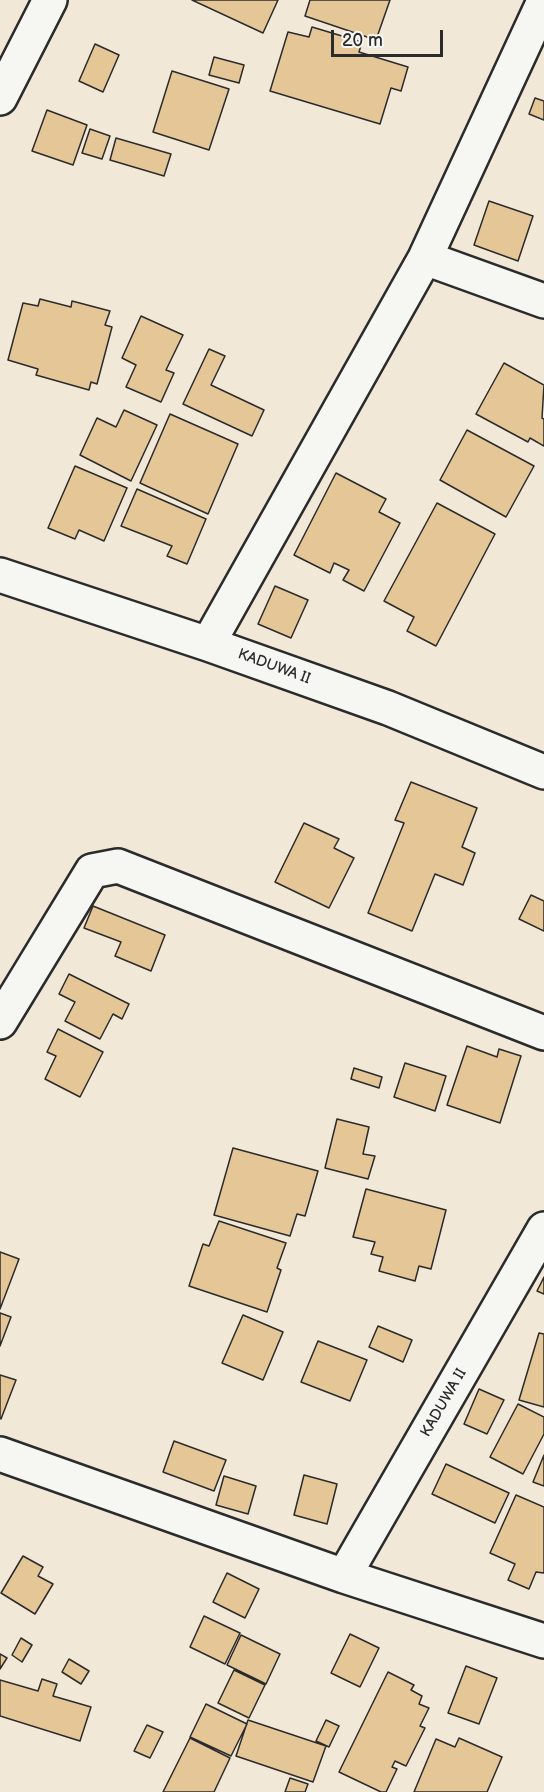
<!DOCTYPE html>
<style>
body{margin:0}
#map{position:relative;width:544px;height:1792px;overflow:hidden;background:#f1e8d7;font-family:"Balsamiq Sans",sans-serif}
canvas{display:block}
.scale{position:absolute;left:331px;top:30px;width:112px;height:27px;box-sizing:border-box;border:3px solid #2b2b2b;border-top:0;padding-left:8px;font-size:18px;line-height:21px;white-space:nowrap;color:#2b2b2b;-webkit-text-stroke:4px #f6f6f2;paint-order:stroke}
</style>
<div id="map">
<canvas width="544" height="1792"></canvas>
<div class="scale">20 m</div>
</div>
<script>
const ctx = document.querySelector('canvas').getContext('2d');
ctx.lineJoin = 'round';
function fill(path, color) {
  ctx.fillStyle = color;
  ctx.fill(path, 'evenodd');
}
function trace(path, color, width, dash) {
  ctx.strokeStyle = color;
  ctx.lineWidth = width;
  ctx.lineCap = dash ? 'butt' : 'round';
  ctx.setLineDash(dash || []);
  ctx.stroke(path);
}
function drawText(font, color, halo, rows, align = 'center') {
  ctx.font = font + ' "Balsamiq Sans",sans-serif';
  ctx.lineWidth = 4.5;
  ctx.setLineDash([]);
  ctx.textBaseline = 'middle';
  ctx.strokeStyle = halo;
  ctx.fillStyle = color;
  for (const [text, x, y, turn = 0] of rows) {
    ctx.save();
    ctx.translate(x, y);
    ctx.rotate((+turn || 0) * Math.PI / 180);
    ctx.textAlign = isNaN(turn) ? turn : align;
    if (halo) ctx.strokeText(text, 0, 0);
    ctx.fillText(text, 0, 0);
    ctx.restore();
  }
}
const building = new Path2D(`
 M192,0H278L263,33Z
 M310,0H390L376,40L305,16Z
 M312,27L362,42L359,52L408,67L401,91L391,88L380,124L270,91L288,32L309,37Z
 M95,44L119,55L103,92L79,81Z
 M214,57L244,65L239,83L209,75Z
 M172,71L229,89L209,150L153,132Z
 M535,98L544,101V120L529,114Z
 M47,110L87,125L73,165L32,151Z
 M90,129L110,136L102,159L82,153Z
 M116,138L171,154L164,176L110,160Z
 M489,201L533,216L518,261L474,245Z
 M40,299L71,307L72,301L110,311L105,325L112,327L97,384L91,382L89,390L36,375L38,369L8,360L23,303L38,306Z
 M141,316L183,335L166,370L174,373L161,402L126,387L136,365L122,358Z
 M209,349L225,356L211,385L264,410L252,436L183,404Z
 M504,363L544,385L542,418L544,419V446L530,438L528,442L476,414Z
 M124,410L157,425L131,481L80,455L97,418L116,427Z
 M170,414L238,444L208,514L140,483Z
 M467,430L534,466L506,517L440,480Z
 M75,466L127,488L104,541L79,530L75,539L48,528Z
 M336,473L386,499L379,512L400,523L364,591L343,580L349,570L334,563L330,573L294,555Z
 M137,489L206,519L187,564L167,556L172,546L121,526Z
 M437,503L495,534L436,646L407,631L414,617L384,601Z
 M275,586L308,600L291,638L258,624Z
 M411,782L477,808L462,847L475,853L463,885L435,874L412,931L368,913L404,823L395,820Z
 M304,823L339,839L334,848L354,858L329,908L275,882Z
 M531,895L544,901V931L519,919Z
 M93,906L165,935L151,971L115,956L121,942L84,928Z
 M69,974L129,1004L122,1019L113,1014L100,1039L65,1021L75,1002L59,994Z
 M58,1029L103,1052L80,1097L45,1079L56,1056L47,1052Z
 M467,1046L497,1057L499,1049L521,1056L500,1123L447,1105Z
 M405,1063L446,1076L435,1111L394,1097Z
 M354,1068L382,1077L379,1088L351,1079Z
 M337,1119L369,1127L363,1154L375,1156L368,1179L325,1168Z
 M233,1148L318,1171L305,1216L297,1214L290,1236L214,1215Z
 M366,1189L446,1210L431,1269L419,1266L415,1281L379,1271L383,1257L371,1254L375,1242L353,1237Z
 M219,1221L286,1243L277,1268L281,1270L267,1312L189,1286L203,1244L209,1246Z
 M0,1252L19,1259L0,1309Z
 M544,1277V1294L537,1291Z
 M0,1313L11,1317L0,1346Z
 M243,1315L283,1332L263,1380L222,1363Z
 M378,1326L412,1340L403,1362L369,1347Z
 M539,1333L544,1334V1407L519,1400Z
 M318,1341L367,1360L350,1401L301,1382Z
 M0,1375L16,1380L1,1419L0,1418Z
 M479,1389L504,1400L487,1434L464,1424Z
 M518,1404L544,1417V1434L523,1474L490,1457Z
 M174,1441L226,1460L214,1491L163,1472Z
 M544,1455V1486L533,1482Z
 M446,1464L509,1493L495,1523L432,1494Z
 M304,1475L337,1484L327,1524L294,1515Z
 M224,1476L256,1486L248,1514L216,1505Z
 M516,1495L544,1507V1573L536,1572L529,1589L508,1580L515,1564L490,1553Z
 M23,1556L43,1567L38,1576L53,1584L35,1614L1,1593Z
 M227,1573L259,1589L245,1618L213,1602Z
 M204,1616L240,1633L225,1664L190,1647Z
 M350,1634L379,1648L360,1687L331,1673Z
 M241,1635L280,1654L266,1684L227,1665Z
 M21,1638L32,1645L22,1662L12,1655Z
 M0,1654L7,1658L0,1669Z
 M69,1659L89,1671L81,1684L62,1672Z
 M466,1666L497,1678L479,1724L448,1713Z
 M234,1670L265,1685L249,1718L218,1703Z
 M388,1672L414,1685L411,1690L422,1696L419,1704L429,1708L420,1726L425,1728L406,1766L395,1761L392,1767L397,1769L386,1792H381L339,1772Z
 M42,1679L57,1684L53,1696L91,1707L80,1741L0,1716V1680L38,1691Z
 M206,1704L247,1724L231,1756L190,1737Z
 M248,1720L326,1746L313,1782L236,1756Z
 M326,1720L339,1726L329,1747L316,1741Z
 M147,1725L163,1732L150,1758L134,1751Z
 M190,1738L230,1758L214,1792H163Z
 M459,1738L502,1757L487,1792H414L436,1739L455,1747Z
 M290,1778L308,1784L305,1792H285Z`);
const minor = new Path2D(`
 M0,98L50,0
 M425,258L544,301
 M0,575L208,644L388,708L544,772
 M208,644L425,258L544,1
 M0,1022L92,871L118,866L544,1033
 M0,1454L344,1576L544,1641
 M344,1576L544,1229`);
const streetNames = [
 ["KADUWA II",274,667,20],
 ["KADUWA II",444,1403,-60]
];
fill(building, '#e5c697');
trace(building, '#2b2b2b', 1.5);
trace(minor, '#2b2b2b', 38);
trace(minor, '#f6f6f2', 33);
drawText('15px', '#2b2b2b', '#f6f6f2', streetNames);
</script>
